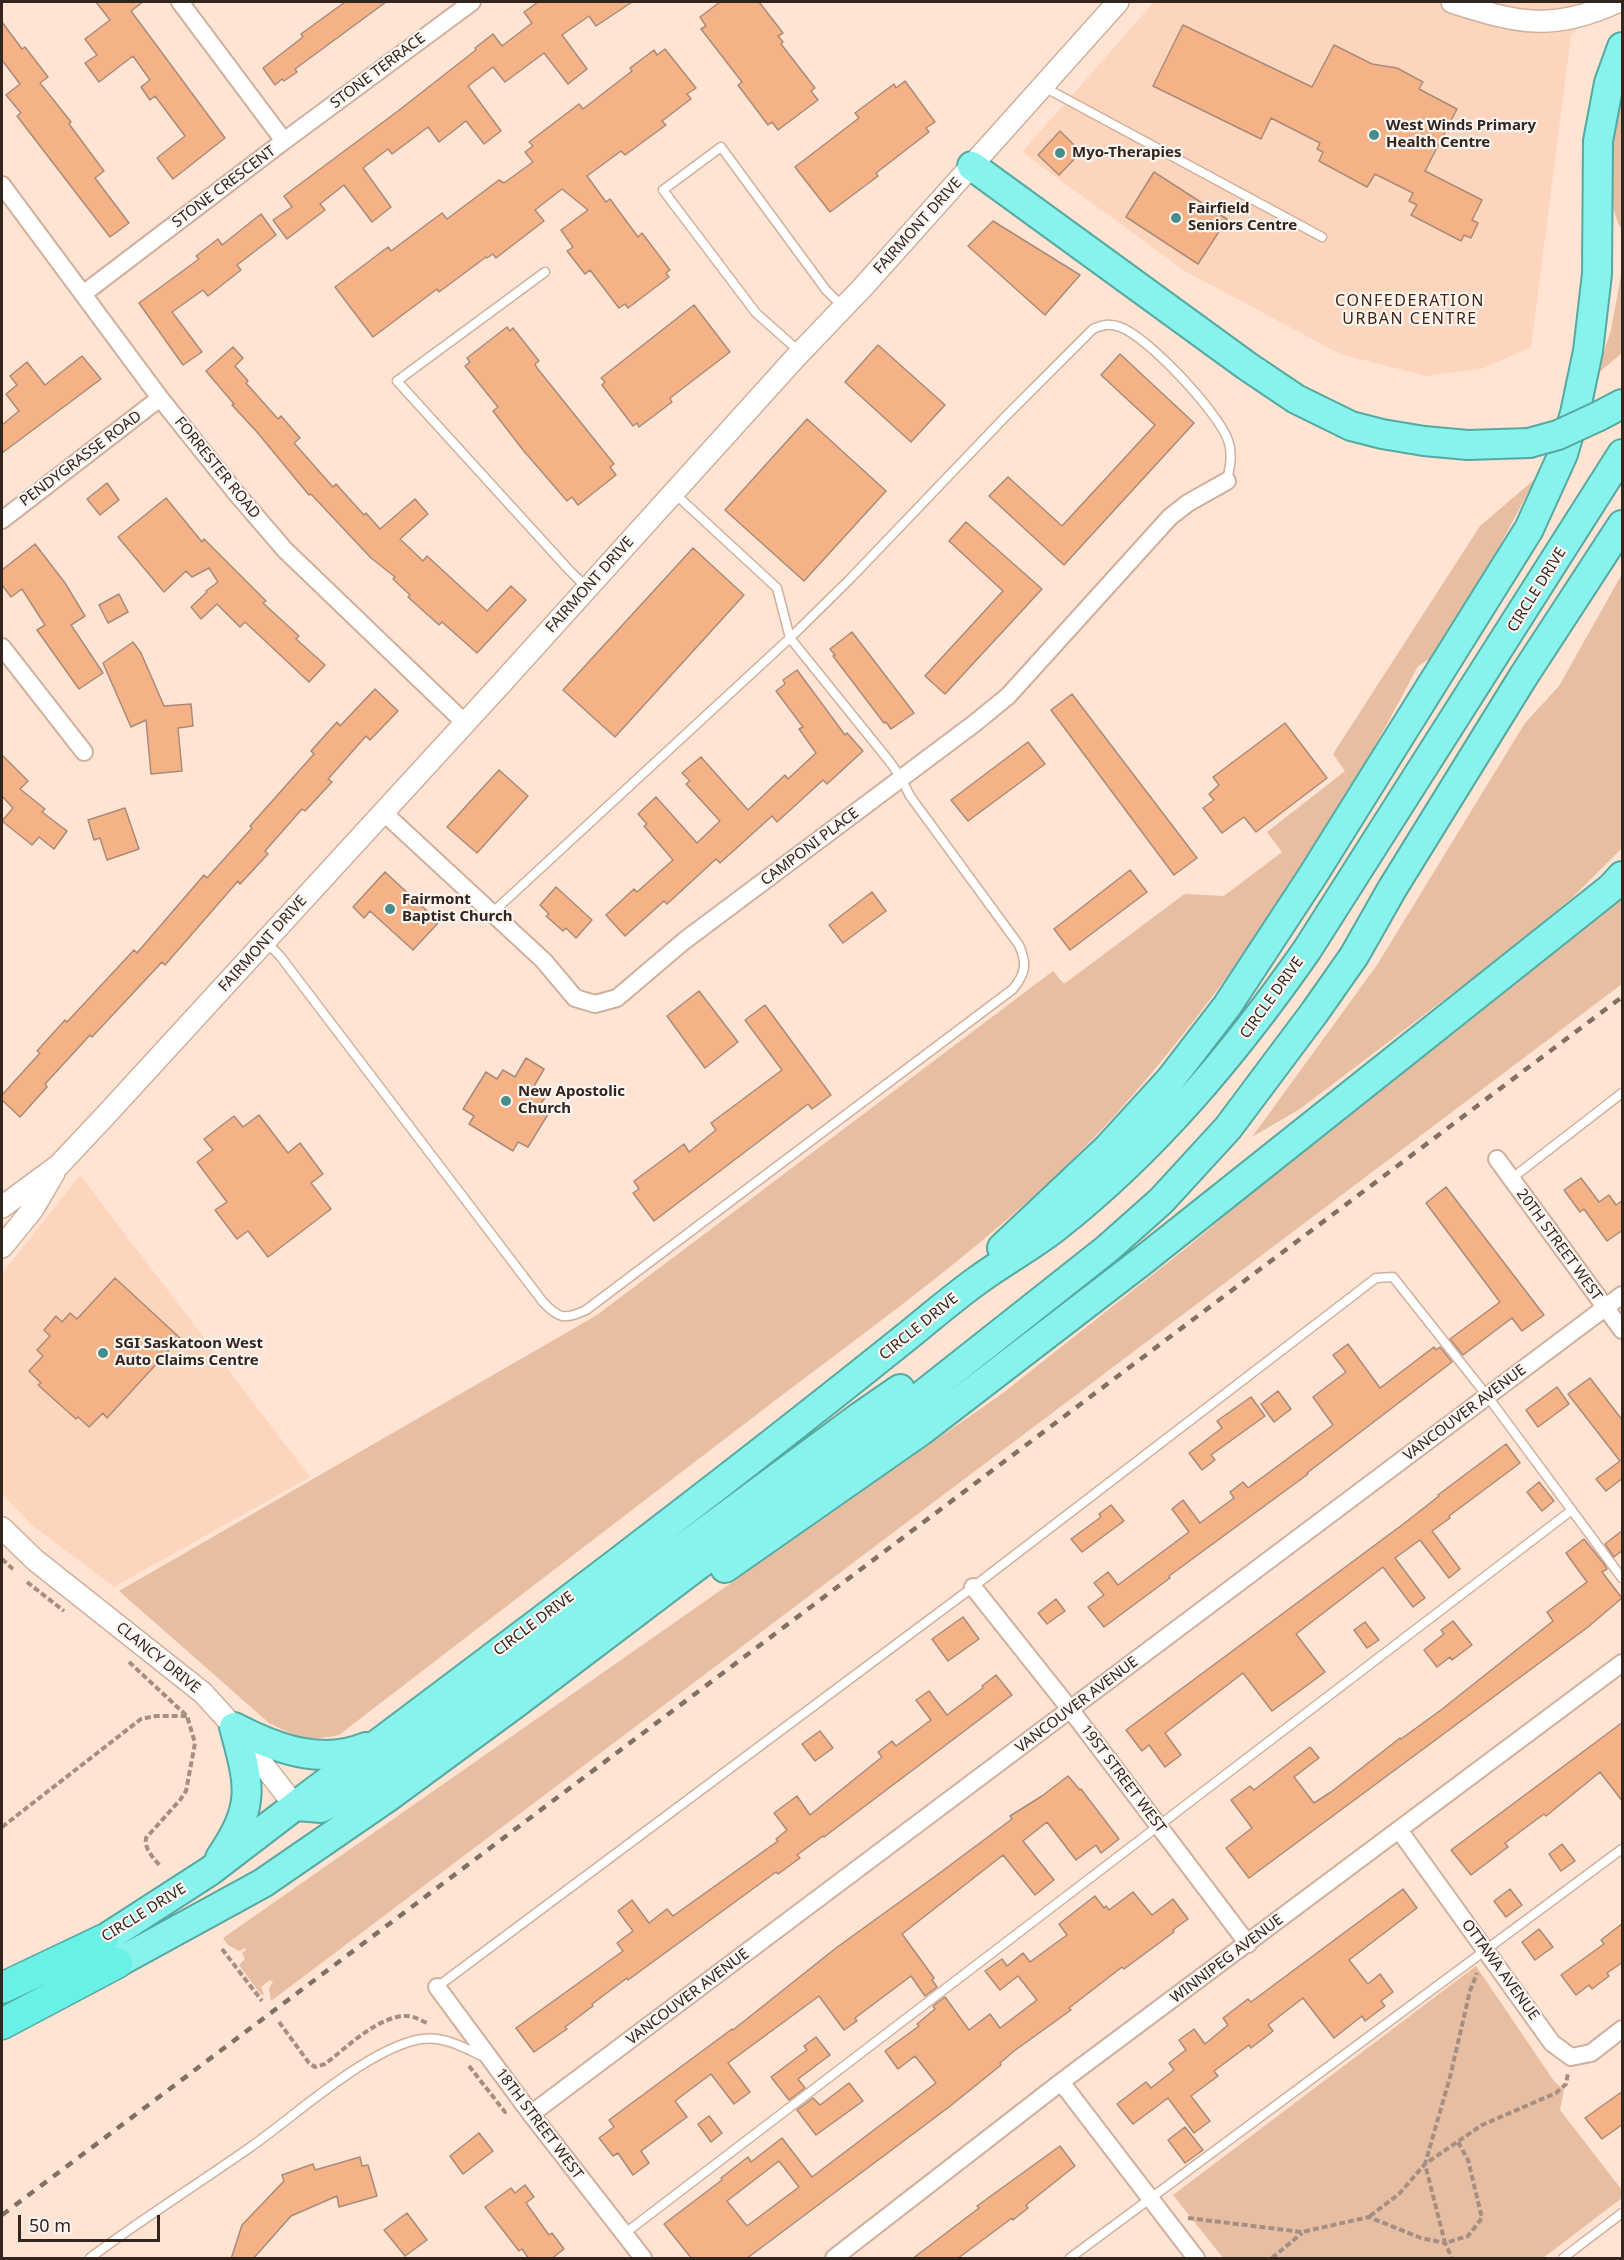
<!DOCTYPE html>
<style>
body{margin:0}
#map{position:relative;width:1624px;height:2260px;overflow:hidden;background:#ffe3d3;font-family:"Noto Sans",sans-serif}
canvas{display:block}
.frame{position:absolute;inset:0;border:3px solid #32251e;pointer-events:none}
.scale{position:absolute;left:18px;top:2215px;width:142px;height:27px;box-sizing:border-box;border:3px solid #32251e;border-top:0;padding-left:8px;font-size:18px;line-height:21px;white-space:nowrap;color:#32251e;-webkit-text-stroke:4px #fcf5f1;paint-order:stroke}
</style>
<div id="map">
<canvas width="1624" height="2260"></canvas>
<div class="frame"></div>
<div class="scale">50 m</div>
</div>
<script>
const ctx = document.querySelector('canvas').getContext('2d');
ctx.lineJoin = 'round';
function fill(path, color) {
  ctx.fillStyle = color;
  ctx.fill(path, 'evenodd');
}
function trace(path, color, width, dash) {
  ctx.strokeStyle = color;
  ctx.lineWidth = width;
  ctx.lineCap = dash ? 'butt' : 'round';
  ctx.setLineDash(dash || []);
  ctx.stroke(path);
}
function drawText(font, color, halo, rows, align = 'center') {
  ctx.font = font + ' "Noto Sans",sans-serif';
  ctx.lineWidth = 4.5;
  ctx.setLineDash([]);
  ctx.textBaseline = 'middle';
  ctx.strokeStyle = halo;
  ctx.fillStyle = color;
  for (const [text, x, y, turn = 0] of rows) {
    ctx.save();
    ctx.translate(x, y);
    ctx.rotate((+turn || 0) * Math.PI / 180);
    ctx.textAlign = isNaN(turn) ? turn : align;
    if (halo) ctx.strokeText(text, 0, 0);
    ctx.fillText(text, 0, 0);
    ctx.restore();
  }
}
const built = new Path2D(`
 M1154,2H1607L1571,35L1531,347L1484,368L1427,376L1340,354L1185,271L1022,152Z
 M80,1175L310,1477L114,1587L33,1526L2,1494V1274Z`);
const green = new Path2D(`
 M1622,83V231C1600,192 1614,125 1622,83Z
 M1622,270V353L1596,375L1611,330Z
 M1535,479L1496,553L1448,631L1430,659L1418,666C1339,818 1245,966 1132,1096C1031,1213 904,1303 781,1396C633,1509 486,1622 339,1735C308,1742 297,1737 269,1723L119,1591L597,1315L1053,971L1064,984L1183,895L1187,894L1224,896L1282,852L1267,832L1345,771L1333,754L1480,526Z
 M1622,574V848L1573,897L1503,955L1300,1109L1252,1137L1377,965L1525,723L1559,686Z
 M1622,895V984L271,2001L269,1988L273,1982L270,1980L261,1987L264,1994L261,1995L239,1965L245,1959L242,1953L246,1950L245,1948L239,1951L228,1945L223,1938L1003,1393L1190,1245L1327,1130L1462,1027L1575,936Z
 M1476,1966L1554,2081L1564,2090L1560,2110L1622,2190V2198L1543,2258H1223L1173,2195Z`);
const building = new Path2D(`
 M96,2H143L131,11L225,138L173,179L157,158L185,136L155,96L150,100L141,87L150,80L133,56L99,82L85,63L97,55L85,39L110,20Z
 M345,2H386L295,69L297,72L284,81L282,79L275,85L263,68L303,37L301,34Z
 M538,2H632L596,26L589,16L562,35L587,69L568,84L544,53L505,82L493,67L468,86L501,131L484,144L466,121L439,142L428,127L392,154L388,149L363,168L391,207L372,222L344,185L320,204L325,210L287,239L273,220L292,207L284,196L398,111L476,50L475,48L493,34L502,46L532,23L524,12Z
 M720,2H759L783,33L778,36L783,42L781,44L815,88L811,91L818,100L778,130L772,122L768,125L738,85L742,82L701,29L706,26L700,17Z
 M2,22L22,49L25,47L48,77L40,83L71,122L69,124L104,171L95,178L129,223L110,237L17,116L21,113L6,95L20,84L2,60Z
 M1183,25L1312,87L1334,45L1372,64L1397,68L1423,82L1419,89L1457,109L1425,171L1482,200L1472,220L1478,223L1471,238L1464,235L1461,241L1411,215L1417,205L1409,201L1413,193L1375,174L1367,187L1319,161L1323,152L1317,149L1320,143L1271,118L1261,139L1153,86Z
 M665,49L696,88L687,94L691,99L662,121L666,125L625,155L621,151L587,176L606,202L610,199L638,237L642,233L670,270L666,273L669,277L628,308L625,304L619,308L590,270L585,274L567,251L573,247L561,230L588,210L562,189L535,210L544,221L496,258L493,254L487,258L486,257L439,292L437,289L373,337L335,287L388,247L391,251L442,213L447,219L499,180L504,183L533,162L525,152L533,146L529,142L579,104L583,109L632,71L630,68L654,50L657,55Z
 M905,81L935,122L926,128L929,132L876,173L878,176L830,212L795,167L859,118L855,113L894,84L896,88Z
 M1060,131L1081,152L1059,175L1038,155Z
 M1154,172L1227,219L1198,264L1126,217Z
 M261,214L276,235L237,265L241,270L208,296L203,290L172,312L202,352L183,365L139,303L199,259L196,256L218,239L222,245Z
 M993,221L1080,275L1045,315L968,246Z
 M694,305L730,352L670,398L672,402L639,427L637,423L633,426L602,385L605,382L601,378Z
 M507,327L510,331L513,328L539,361L535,364L537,368L614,464L610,467L616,475L578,505L572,497L567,501L523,450L493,411L498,407L465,366L470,362L467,358Z
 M878,345L945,405L911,442L845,382Z
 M233,347L243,358L235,366L248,381L246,383L278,419L281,416L300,438L294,443L333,487L336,484L364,515L366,513L380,529L415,499L428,514L400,539L423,561L427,556L487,611L511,586L526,600L477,653L442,622L439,625L408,597L410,595L393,579L395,577L371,558L311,494L309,495L257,432L232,405L234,404L206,371Z
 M1120,354L1194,423L1064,565L989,496L1008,477L1062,526L1155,425L1101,375Z
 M82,356L101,379L2,453V425L19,411L6,394L17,385L10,376L27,362L45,385Z
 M807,419L886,491L804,581L725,510Z
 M107,483L119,500L100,515L87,499Z
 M166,498L202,542L204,539L266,601L263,603L299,636L296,639L325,665L309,682L245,622L240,627L217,604L201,619L191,607L207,592L206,591L218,582L209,568L192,577L186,571L164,592L118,537Z
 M966,522L1042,589L945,694L925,676L1003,591L949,541Z
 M35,544L65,583L85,616L71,625L103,673L79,689L37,630L45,625L22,589L11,597L2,585V570Z
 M693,548L744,595L615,737L563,690Z
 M119,594L128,612L108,623L99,605Z
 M852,632L914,713L891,729L886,722L884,723L833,656L835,655L830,649Z
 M133,642L141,653L164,706L191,704L193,726L178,728L182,771L151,774L146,720L131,727L103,663Z
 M797,670L845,735L847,733L863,751L827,784L823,780L777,822L772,816L720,863L716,859L667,904L664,901L625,936L606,915L634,889L637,892L673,860L644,826L647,824L638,814L656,797L697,843L720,821L686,784L690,781L682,773L701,757L748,810L785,775L788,779L816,753L799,729L803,727L776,691L785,684L783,680Z
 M375,689L398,711L370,740L366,736L328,779L332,782L305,811L302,809L265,851L268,854L240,884L238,881L165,965L162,962L92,1037L90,1035L45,1084L47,1087L20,1117L2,1100V1095L40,1053L37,1051L65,1020L67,1022L134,950L137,953L204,875L207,878L252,828L250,826L314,754L311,751L337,722L340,726Z
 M1072,694L1197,858L1174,875L1051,710Z
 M1285,723L1327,778L1256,832L1244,817L1222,833L1203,808L1214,800L1209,794L1219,785L1213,777Z
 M1028,742L1045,764L968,821L951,800Z
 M2,755L28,781L20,789L45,809L42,812L67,831L54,849L39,837L32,845L2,821L13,808L2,796Z
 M499,770L528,796L477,853L447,827Z
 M125,808L139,849L107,860L100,838L94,840L88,820Z
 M1130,870L1147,892L1070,950L1054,929Z
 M385,872L439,922L413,950L370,911L364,918L353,907Z
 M556,887L592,920L576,938L566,928L563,931L546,916L549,914L540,905Z
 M872,892L886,911L843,943L829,925Z
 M699,991L738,1042L705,1068L667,1016Z
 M765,1005L831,1095L812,1109L808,1104L654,1221L633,1193L639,1189L634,1181L684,1144L689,1152L716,1130L711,1123L782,1070L745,1020Z
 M526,1058L544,1069L533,1088L546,1096L540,1105L550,1111L528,1147L518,1142L513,1151L469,1124L474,1116L463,1109L486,1072L497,1079L503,1070L515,1077Z
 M259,1115L288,1153L300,1143L323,1174L311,1183L331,1209L268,1257L248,1231L237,1239L215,1210L227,1202L197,1162L213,1150L204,1139L234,1116L243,1127Z
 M1581,1178L1599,1202L1609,1195L1616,1205L1623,1200V1230L1607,1241L1584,1209L1580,1212L1564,1190Z
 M1446,1187L1544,1315L1522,1331L1512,1318L1463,1355L1450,1339L1500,1302L1426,1203Z
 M115,1278L180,1338L107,1418L103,1413L89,1427L78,1417L76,1419L38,1385L41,1383L29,1371L43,1356L37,1350L50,1336L44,1330L56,1316L62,1322L70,1313L77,1319Z
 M1348,1344L1380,1388L1434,1347L1436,1350L1440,1347L1452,1362L1307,1473L1308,1474L1169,1576L1170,1578L1104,1627L1088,1607L1104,1595L1094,1583L1108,1572L1118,1585L1189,1532L1172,1509L1183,1500L1200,1523L1234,1498L1230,1492L1243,1482L1248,1488L1333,1425L1313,1397L1346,1372L1333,1355Z
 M1590,1378L1623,1421V1478L1606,1491L1596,1479L1620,1461L1568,1394Z
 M1557,1387L1569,1404L1538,1427L1526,1410Z
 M1278,1391L1291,1409L1274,1422L1261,1404Z
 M1251,1397L1265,1416L1211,1455L1215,1460L1202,1470L1189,1453L1222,1428L1217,1421Z
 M1506,1444L1520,1463L1449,1516L1450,1518L1432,1531L1460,1569L1449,1578L1420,1540L1395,1558L1425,1598L1413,1607L1383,1567L1296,1634L1325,1672L1309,1684L1272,1711L1243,1673L1165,1733L1181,1755L1165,1767L1149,1745L1142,1751L1126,1730L1406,1522L1439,1496L1438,1495Z
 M1539,1482L1554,1501L1542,1511L1527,1492Z
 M1111,1505L1124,1521L1082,1552L1071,1539L1101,1517L1099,1514Z
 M1623,1530V1550L1614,1557L1605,1544Z
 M1584,1539L1604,1564L1607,1569L1602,1572L1622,1598L1588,1627L1249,1878L1226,1848L1252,1828L1231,1800L1250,1786L1254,1790L1310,1747L1319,1758L1294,1777L1314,1803L1331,1792L1400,1738L1401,1739L1441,1710L1553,1621L1547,1612L1587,1582L1566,1553Z
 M1056,1599L1065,1611L1047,1624L1038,1613Z
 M963,1617L979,1639L948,1661L932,1639Z
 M1453,1621L1472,1645L1452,1660L1450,1657L1437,1667L1424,1650L1444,1634L1441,1630Z
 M1365,1622L1379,1640L1367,1648L1354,1630Z
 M996,1675L1012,1695L824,1837L823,1836L797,1855L800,1858L778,1874L776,1872L628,1980L627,1978L592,2004L593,2006L565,2027L567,2029L534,2052L516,2028L623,1951L617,1943L633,1931L618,1911L632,1900L649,1923L667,1909L673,1916L778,1841L776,1839L787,1830L774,1813L797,1796L810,1815L882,1757L878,1752L892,1741L896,1746L931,1720L916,1700L929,1691L947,1715L983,1688L982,1686Z
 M1623,1722V1802L1600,1772L1546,1816L1544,1814L1505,1843L1508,1847L1471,1875L1451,1850Z
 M820,1731L833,1748L815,1761L802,1744Z
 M1068,1776L1080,1790L1081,1789L1119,1839L1101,1853L1096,1845L1076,1860L1047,1822L1023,1841L1054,1880L1035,1895L1003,1855L902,1934L934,1978L932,1980L937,1987L925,1996L911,1976L855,2018L857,2021L844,2030L819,1996L728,2063L750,2092L734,2104L711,2074L675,2101L687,2117L641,2151L649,2163L633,2175L618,2153L613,2156L599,2138L614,2127L609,2120L732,2029L733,2030L836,1948L937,1875L1012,1819L1010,1816L1042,1796Z
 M1562,1844L1575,1861L1561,1871L1549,1854Z
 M1403,1889L1417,1908L1349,1960L1368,1984L1380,1974L1393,1992L1381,2001L1385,2006L1365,2021L1362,2016L1334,2038L1303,1998L1268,2025L1273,2031L1251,2048L1249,2045L1214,2071L1218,2076L1191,2096L1210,2121L1194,2133L1168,2098L1133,2124L1117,2104L1146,2082L1151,2088L1174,2070L1169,2063L1186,2050L1179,2040L1194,2029L1205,2044L1228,2025L1223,2018L1248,1999L1251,2002Z
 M1510,1889L1522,1905L1506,1917L1494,1901Z
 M1133,1892L1152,1915L1173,1899L1188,1919L1173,1930L1174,1932L1124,1969L1122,1967L1069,2008L1071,2010L1014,2051L1000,2063L1001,2065L949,2107L746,2259H692L664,2224L722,2180L721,2178L748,2157L751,2162L782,2138L812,2177L936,2083L915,2056L898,2069L885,2051L919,2026L917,2024L935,2009L933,2006L945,1997L969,2030L990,2014L1000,2028L1037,2000L1018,1976L1000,1990L985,1971L1002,1959L1007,1966L1023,1953L1030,1962L1067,1935L1059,1924L1095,1896L1104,1908L1106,1906L1109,1910ZM779,2161L799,2187L747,2226L727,2201Z
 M1623,1923V1962L1607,1973L1609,1976L1592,1989L1589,1985L1576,1995L1561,1975L1604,1944L1601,1940Z
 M1539,1929L1553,1947L1535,1960L1522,1942Z
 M816,2037L830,2055L798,2079L805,2088L789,2100L771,2077L807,2050L804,2046Z
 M849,2083L863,2101L816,2135L797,2110L813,2098L820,2105Z
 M1623,2091V2124L1602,2139L1585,2118Z
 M709,2116L722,2133L711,2142L698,2124Z
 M1185,2127L1203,2150L1185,2163L1168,2140Z
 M479,2133L493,2151L463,2174L450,2156Z
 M1060,2146L1075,2166L1026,2205L1028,2208L1013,2220L1012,2218L957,2259H912L979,2208L977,2206Z
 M360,2157L362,2166L368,2165L377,2196L339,2207L337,2196L291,2216L253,2259H231L242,2225L284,2181L282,2175L313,2164L315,2170Z
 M525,2185L534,2197L526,2203L549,2235L552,2233L564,2249L551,2259H529L522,2249L519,2251L485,2207L511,2188L515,2193Z
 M407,2213L427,2240L405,2256L384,2230Z`);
const path = new Path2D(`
 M2,1559L15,1571
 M27,1582L64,1611
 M129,1662L187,1716L195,1743L186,1791L180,1800L146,1838C144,1849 153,1857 160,1866
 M2,1827L141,1719L156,1716H187
 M222,1949L262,2001
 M279,2022L309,2063L315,2067L325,2064C346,2048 379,2015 407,2016C414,2016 422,2021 429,2024
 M469,2066L505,2112L507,2111
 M1458,2142L1468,2160L1482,2218L1468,2236L1445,2243L1425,2164L1450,2077L1470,1991L1477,1973
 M1370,2216L1399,2194L1425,2164L1482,2125L1556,2093L1566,2084L1568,2073
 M1188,2218L1302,2232L1369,2217L1421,2238L1445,2243L1452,2258
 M1272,2258L1302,2233`);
const service = new Path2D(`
 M1042,86L1322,237
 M545,272L397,381L569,570L587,588
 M800,352L756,313L663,190L721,147L826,290L843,307
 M492,913L790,638L849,580L1005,417L1093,329C1102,325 1109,323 1120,327C1147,336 1218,412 1228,440C1233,454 1230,467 1227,481
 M266,942L280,956L543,1302C559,1319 565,1320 586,1310L1013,989C1026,973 1027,963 1019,945L910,796L901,778L890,762L790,638L777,588L673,492
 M1511,1179L1622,1093
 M437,1987L973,1587L1376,1278L1393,1277L1488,1397L1622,1578
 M624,2234L1572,1510
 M90,2258C142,2219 198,2184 252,2146C297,2114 360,2056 412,2041C440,2033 461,2046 486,2058
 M1070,2258L1622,1849
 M1563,2258L1622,2213`);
const minor = new Path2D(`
 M284,141L472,2
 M2,185L160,398L236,493L285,550L465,723
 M83,294L284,141L180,2
 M2,520L160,398
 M2,647L84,752
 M383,812L544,961L575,998L595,1004L617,998L684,941L975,723L1008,696L1170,517L1188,503L1227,481
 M1497,1159L1622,1330
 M973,1587L1070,1709L1248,1944
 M1399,1830L1552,2043L1571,2057L1591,2053L1622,2029
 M437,1987L531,2114L643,2258
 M1061,2082L1196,2258
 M531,2114L1622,1295
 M834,2258L1061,2082L1622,1663`);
const tertiary = new Path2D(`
 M1452,2C1517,23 1553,32 1617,2
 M2,1207L59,1165L105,1116L500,685L796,357L863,287L1118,2
 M2,1247L33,1209L54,1173
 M2,1528L35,1560L203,1693L234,1727L295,1806`);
const trunk = new Path2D(`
 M972,166L1247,366L1296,399L1351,426L1382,434L1424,441L1468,445L1529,443
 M1599,416L1622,404
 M1002,1248L1107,1149L1170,1080L1227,1006L1313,875L1529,529L1563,454L1575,413L1588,351L1597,274L1598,141L1609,83L1622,47
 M725,1568L921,1431L1142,1261L1611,888L1622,876
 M234,1727C274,1748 321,1766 366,1747
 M297,1806L321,1808L354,1792L858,1418L900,1389
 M220,1858C256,1805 250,1786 234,1727
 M103,1940L210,1871L295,1806C496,1655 698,1504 895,1346C923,1324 950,1300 978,1280C1004,1261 1032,1246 1056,1227C1155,1149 1235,1053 1307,950L1622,454
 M117,1963L263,1883L388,1797L516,1703L911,1404L1107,1249L1161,1201L1228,1128L1314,1013L1354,956L1392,889L1523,677L1622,525`);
const motorway = new Path2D(`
 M2,1988L103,1940
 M2,2024L117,1963`);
const rail = new Path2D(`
 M2,2215L1622,997`);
const trunkBridge = new Path2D(`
 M1529,443L1558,435L1599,416`);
const markers = [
 [1374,135,6,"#478e89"],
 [1060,153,6,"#478e89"],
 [1176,218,6,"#478e89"],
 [390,909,6,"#478e89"],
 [506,1101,6,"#478e89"],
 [103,1353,6,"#478e89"]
];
const streetNames = [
 ["STONE TERRACE",378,71,-37],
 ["STONE CRESCENT",224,187,-37],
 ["FAIRMONT DRIVE",918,226,-48],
 ["PENDYGRASSE ROAD",81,459,-37],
 ["FORRESTER ROAD",217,468,51],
 ["FAIRMONT DRIVE",590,585,-48],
 ["CIRCLE DRIVE",1537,590,-58],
 ["CAMPONI PLACE",810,847,-37],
 ["FAIRMONT DRIVE",263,944,-48],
 ["CIRCLE DRIVE",1272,998,-54],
 ["20TH STREET WEST",1559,1245,54],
 ["CIRCLE DRIVE",919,1327,-39],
 ["VANCOUVER AVENUE",1465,1413,-37],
 ["CIRCLE DRIVE",534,1624,-37],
 ["CLANCY DRIVE",158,1658,39],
 ["VANCOUVER AVENUE",1077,1705,-37],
 ["19ST STREET WEST",1123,1779,53],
 ["CIRCLE DRIVE",144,1913,-32],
 ["WINNIPEG AVENUE",1227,1959,-37],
 ["OTTAWA AVENUE",1500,1970,54],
 ["VANCOUVER AVENUE",688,1997,-37],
 ["18TH STREET WEST",539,2124,53]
];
const poiNames = [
 ["West Winds Primary",1386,126],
 ["Health Centre",1386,143],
 ["Myo-Therapies",1072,153],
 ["Fairfield",1188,209],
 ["Seniors Centre",1188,226],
 ["Fairmont",402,900],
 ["Baptist Church",402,917],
 ["New Apostolic",518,1092],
 ["Church",518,1109],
 ["SGI Saskatoon West",115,1344],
 ["Auto Claims Centre",115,1361]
];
const neighbourhoodNames = [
 ["CONFEDERATION",1410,301],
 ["URBAN CENTRE",1410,319]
];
fill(built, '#fdd5bc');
fill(green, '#e8bea3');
fill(building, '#f5b287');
trace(building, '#aa8b78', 1.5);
trace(service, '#d0b09c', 11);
trace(minor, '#d0b09c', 20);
trace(tertiary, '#d0b09c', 24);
trace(trunk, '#56a9a1', 32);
trace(motorway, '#56a9a1', 33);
trace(path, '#a58f83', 4, [6, 3]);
trace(service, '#fff', 8);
trace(minor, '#fff', 16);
trace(tertiary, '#fff', 21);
trace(trunk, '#87f3ec', 28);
trace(motorway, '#69f0e7', 30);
trace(rail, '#837065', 4.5, [8, 8]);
trace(trunkBridge, '#56a9a1', 32, []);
trace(trunkBridge, '#87f3ec', 28);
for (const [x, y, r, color] of markers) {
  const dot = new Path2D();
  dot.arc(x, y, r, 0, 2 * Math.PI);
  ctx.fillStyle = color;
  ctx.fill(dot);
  trace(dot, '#fcf5f1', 2);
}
drawText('15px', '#32251e', '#fcf5f1', streetNames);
drawText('bold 15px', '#32251e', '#fcf5f1', poiNames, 'left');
ctx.letterSpacing = '1.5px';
drawText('16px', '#3e2514', '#fcf5f1', neighbourhoodNames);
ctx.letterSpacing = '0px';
</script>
